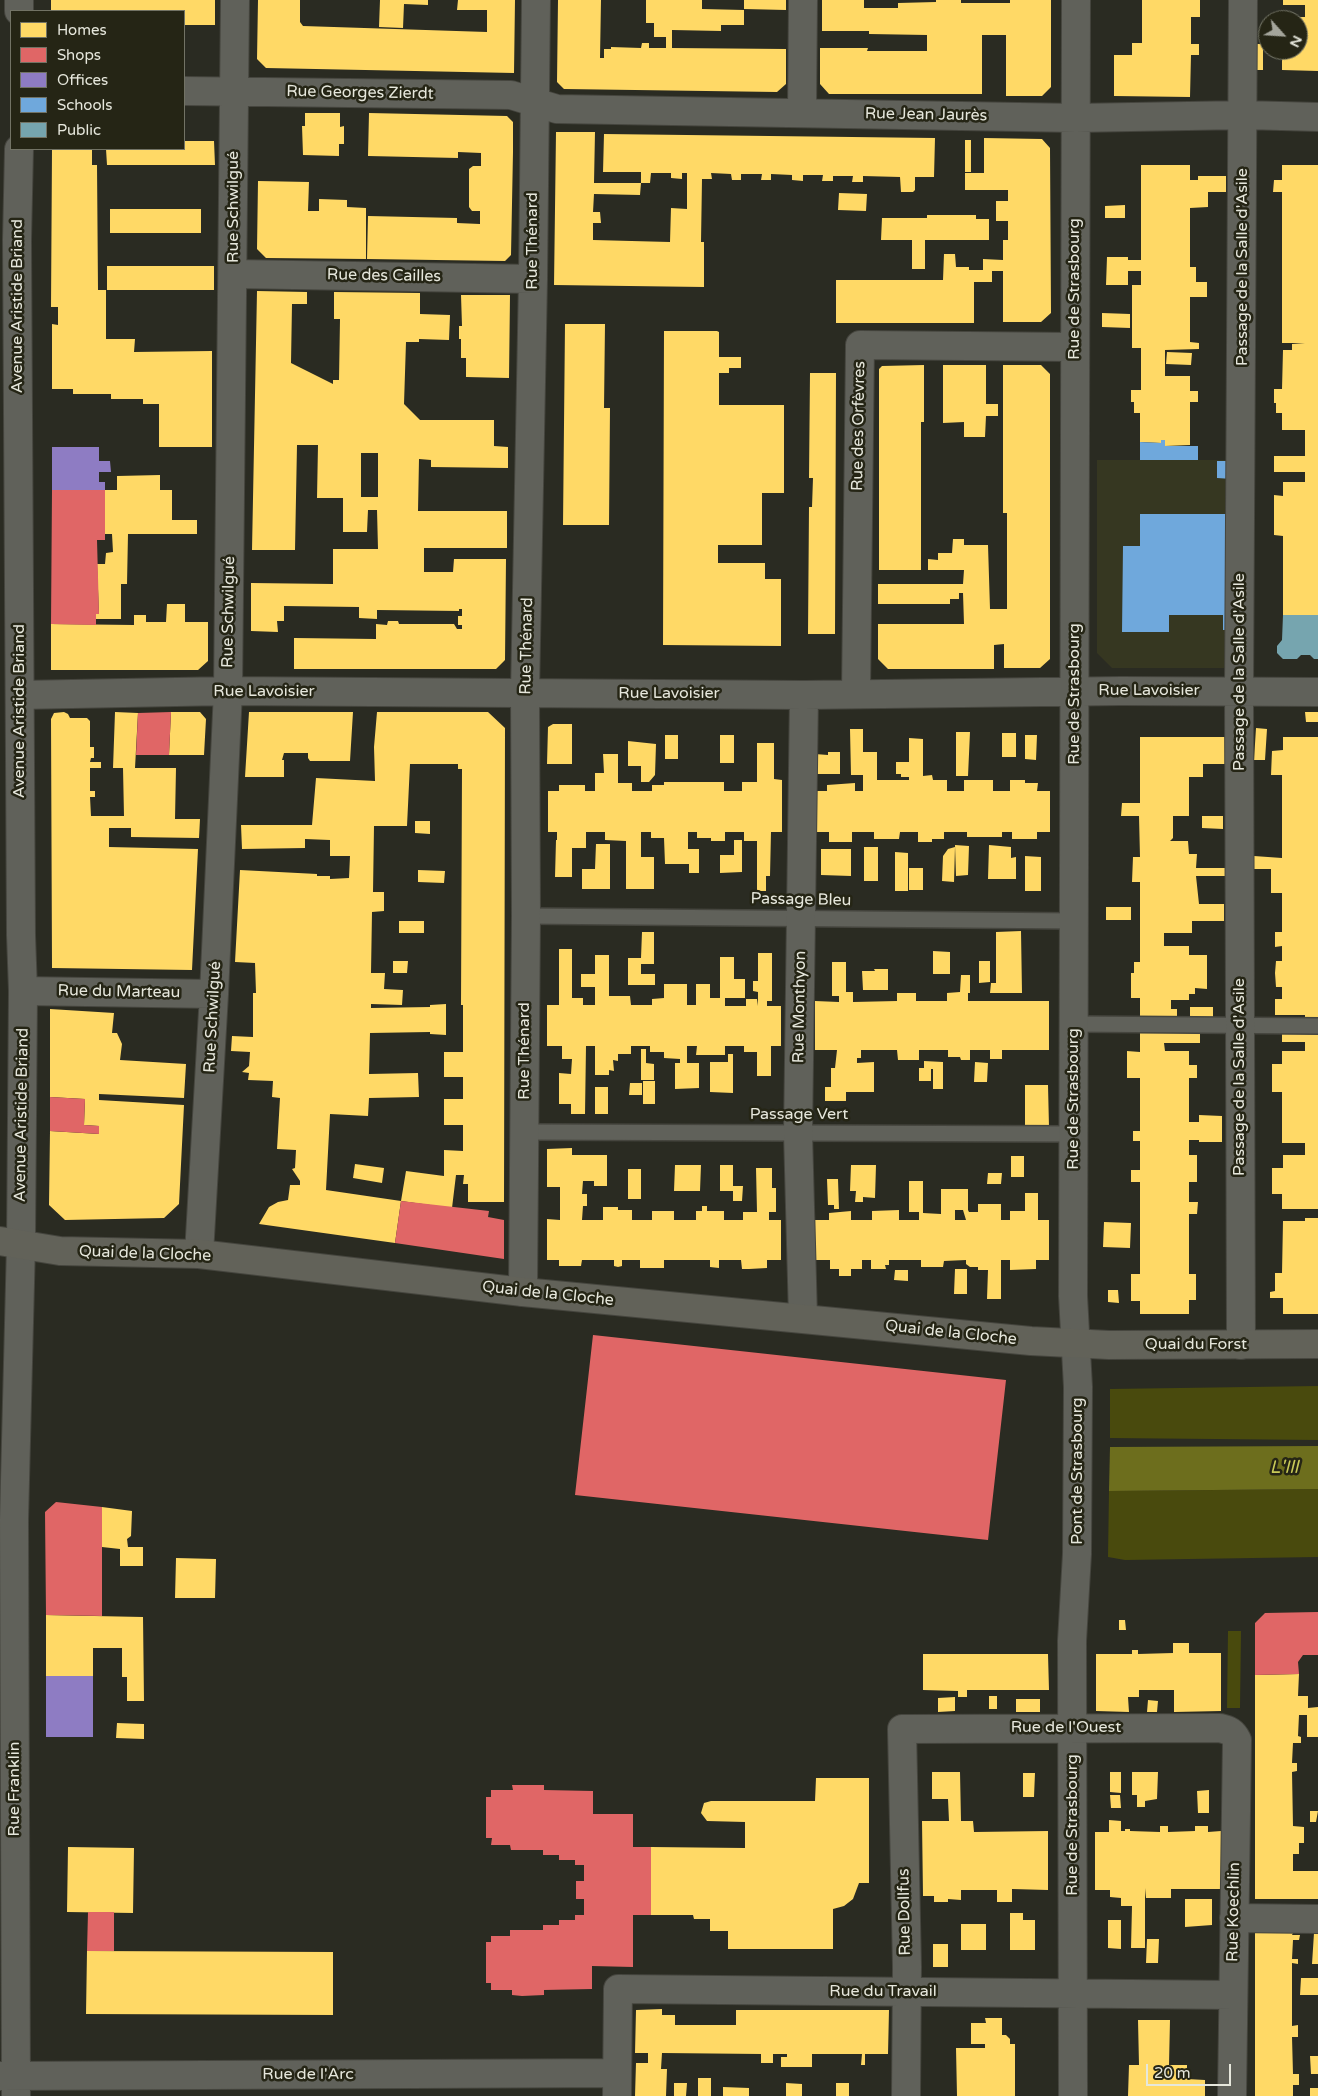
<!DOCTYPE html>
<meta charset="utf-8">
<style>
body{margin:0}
#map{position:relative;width:1318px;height:2096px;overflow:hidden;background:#2a2b22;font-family:"Varela Round",sans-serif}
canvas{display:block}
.legend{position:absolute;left:10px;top:10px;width:175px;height:140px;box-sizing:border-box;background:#252515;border:1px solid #727365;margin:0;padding:6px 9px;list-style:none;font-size:15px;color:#e6e7dc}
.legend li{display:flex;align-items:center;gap:10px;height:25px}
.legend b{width:25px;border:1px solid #727365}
.north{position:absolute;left:1258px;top:10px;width:50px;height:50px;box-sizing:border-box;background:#252515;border:1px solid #727365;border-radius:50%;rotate:116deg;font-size:14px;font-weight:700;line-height:20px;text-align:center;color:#e6e7dc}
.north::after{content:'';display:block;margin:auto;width:18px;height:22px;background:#a4a59b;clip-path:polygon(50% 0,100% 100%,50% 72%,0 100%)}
.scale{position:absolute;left:1146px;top:2064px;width:85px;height:22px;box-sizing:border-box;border:2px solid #e6e7dc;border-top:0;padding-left:6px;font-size:15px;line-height:18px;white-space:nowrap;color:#e6e7dc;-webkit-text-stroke:4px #252515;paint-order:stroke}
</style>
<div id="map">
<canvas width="1318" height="2096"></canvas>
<ul class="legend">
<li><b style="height:14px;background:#ffd966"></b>Homes</li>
<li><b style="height:14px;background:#e06666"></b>Shops</li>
<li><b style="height:14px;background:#8e7cc3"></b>Offices</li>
<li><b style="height:14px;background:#6fa8dc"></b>Schools</li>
<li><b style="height:14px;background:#76a5af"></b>Public</li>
</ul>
<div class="north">N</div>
<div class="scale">20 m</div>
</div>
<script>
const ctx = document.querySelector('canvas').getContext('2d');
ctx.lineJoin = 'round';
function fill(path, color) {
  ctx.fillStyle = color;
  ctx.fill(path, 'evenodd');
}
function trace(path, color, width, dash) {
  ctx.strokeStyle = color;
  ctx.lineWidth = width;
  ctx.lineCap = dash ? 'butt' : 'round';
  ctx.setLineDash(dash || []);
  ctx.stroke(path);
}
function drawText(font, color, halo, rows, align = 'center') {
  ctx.font = font + ' "Varela Round",sans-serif';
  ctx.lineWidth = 5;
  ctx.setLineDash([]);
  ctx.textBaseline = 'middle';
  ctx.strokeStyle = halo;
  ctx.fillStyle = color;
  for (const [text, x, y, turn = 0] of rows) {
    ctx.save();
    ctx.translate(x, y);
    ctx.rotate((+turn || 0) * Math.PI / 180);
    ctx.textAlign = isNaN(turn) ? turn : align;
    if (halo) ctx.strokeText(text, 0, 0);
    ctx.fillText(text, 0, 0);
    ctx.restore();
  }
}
const built = new Path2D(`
 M1097,460H1233L1232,659L1224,668H1112L1097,653Z`);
const green = new Path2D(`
 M1318,1386V1440L1110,1438V1389Z
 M1318,1489V1557L1125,1560L1108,1557L1109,1491Z
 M1228,1631H1241L1240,1708H1227Z`);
const water = new Path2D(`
 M1318,1446V1489L1109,1491L1110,1447Z`);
const homes = new Path2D(`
 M51,0H215V25H184V11H51Z
 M258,0H300V22L303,26L487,32V10H457L458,0H515L514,73L266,68L257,59Z
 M380,0H428V5L404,4L403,28L379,27Z
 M558,0H601L600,58H604V49H611V47L641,48L642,43H649V48H666V37H654V23H646V0H702V9L744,10V25H721V31L672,30V48L786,49V84L777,92L564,89L557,82Z
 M744,0H786V10L744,9Z
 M822,0H864V8H898V3L936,2V0H961V3H1010V0H1051V87L1042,96H1006V35H982V94H829L820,84V48H868L867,51H927V35L869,34V31H822Z
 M1142,0H1200V17H1191V44H1199V55H1191L1190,97L1114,96V55H1132V43H1142Z
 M1283,0H1318V71L1282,70V54H1274V50H1298V20H1282V17H1305V5H1283Z
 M1247,44H1263V70H1248Z
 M305,113H340V127L344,126V144H339V156L303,155L302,126H305Z
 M369,113L507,116L513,122V152L511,255L505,261L367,259L368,216L457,218V223L480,224V211H472L469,207V169L473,166H481V153L458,152V158L368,156Z
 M556,132H595L594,183H641L640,195L594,194L593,212H600L601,223H593V240L670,242L671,208L687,209V173H682V179L671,178V173H651L650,183H641V172H603L604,134L935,138L934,177H915V190L913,192H901L900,177L863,176V182H852L853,176H833V181H822L823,175H803V181L792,180V175L771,174V180H761L762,174H741V180H732L731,174L711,173L712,179H702L701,242H704V287L554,285Z
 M984,138L1042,139L1050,148L1051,313L1041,322H1003V271H992V282H974V323H836V280H943L944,254H955L956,267H969V270H983V259L1003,260V240H1008V221H996V201H1008V190H965V173H984Z
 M965,140H971V172H965Z
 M184,141H214L215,165H107L106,149H184Z
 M52,149H92V165H97L98,290H106V339H135L134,352L212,351V447H159V404H143V399H111V394H73V389H52V324L58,325V307H51Z
 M1141,165H1190V180H1198V176H1226V192H1208V207L1190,208V267H1196V282H1207V297H1190V342L1199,343V349L1165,350V376H1190V391H1198V402H1190V445L1165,446V440H1161V443L1140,442V413H1134V402H1131V390H1141V348H1132V285H1141V271H1128V285H1106L1107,257H1128V260H1141Z
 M1282,165H1318V615H1283V536L1274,535V495L1283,496V482H1305V472H1274V456H1305V430H1282V413H1276V403H1274V389H1282L1283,350H1292V344L1305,343H1282V192H1273L1274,180H1282Z
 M258,181L309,182L308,211H319V199L347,200V207L366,208V259L266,258L257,249Z
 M839,193L867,194L866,211L838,210Z
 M1125,205V218H1105V206Z
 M110,209H201V233H110Z
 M927,215H976V219H989V240H925V269H912V240H881L882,218H927Z
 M107,266H214V290H107Z
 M257,291L307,292V304H292L291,363L333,384V380H339L340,319H334V292L420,293V314L450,315L449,340L419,339V342H406L404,404L420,420H494V446L508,447V468L431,467V460L419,459L418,511H507V548H424V572H453L454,559H506L505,660L496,669H294V638L376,639V624L387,625L388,621H398L399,624H454L457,629H462V625H458V616H462V609H459V611L377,610V619L359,618V607L284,606V621H277L278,632L251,631V583L333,584V549H378L377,510H368L367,532H343V498H317L318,445H297L295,550H252ZM361,453H378V497H361Z
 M461,295H510L509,378L466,377V358H461V339H459V326H462Z
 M1102,313L1130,314V328L1102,327Z
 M565,324H605L604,408H610L609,525H563Z
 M664,331H717L719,332V357H741V368H729V373H719V405H784V493H762V545H718V563H765V579H781V646L663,645Z
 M1167,352L1192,353L1191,365L1166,364Z
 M924,365V422H921V570H879V369L882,366Z
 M943,365H986V404H998V416H986L985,437H964V422L943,423Z
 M1003,365H1041L1050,374V659L1040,668H1004V644L994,645V669H888L878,659V624H964L963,593H959V599H950V604H878V584H963L964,570H928V559L938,560V553H952L953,539H964V545H988L990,609H1007V513H1003Z
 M810,373H836L835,634H808L809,507H812L813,478H809Z
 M160,475V490H172V520H197V534H128L127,584H121V619H96V614H99L97,564H105L106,553L113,552L112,534H105V490H117V476Z
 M167,604H185V622H208V661L198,670H51V624L134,625V615H146V622H166Z
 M64,712L68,714L70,718H87L90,721V747H94V758H91L90,762H101V768H90V791H95V797H90L91,816H124L123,768H113L115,712L138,713L135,768H176L175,819H200L199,838L131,837V828H109V847L198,849L192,970L52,968L51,719L54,713Z
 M171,712H200L206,719L204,755H169Z
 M249,712H353L350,761H310L308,758V753H284L282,760H284V777H245Z
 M377,712H488L505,728L504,1202H468V1184H463L464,1175H456L452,1208L401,1201L406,1171L444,1176V1150L463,1151V1125H444V1099H463V1077H444V1052H463V1005H461L462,769H458V764H410L407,826H374L373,892H384V911L372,912L371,973H385L384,989L403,990L402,1005L371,1004V1008L430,1007V1005L446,1004V1035L430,1034V1032L370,1033L369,1074L418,1073L419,1097L369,1098L368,1116L330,1114L328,1152H316H328L326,1190L401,1201L395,1243L259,1224L269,1207L278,1202L288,1200L290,1185H300V1181L292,1169L295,1168L296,1150L277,1149L280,1098L272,1097L273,1081L248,1080L249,1073L242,1072L249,1066L250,1052L231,1051L232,1036L253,1037V993H256L255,963L235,962L240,870L317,874V876H330V879L349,878L350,856H330V840L305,839V848L242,849L241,825H312L316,778L375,781L374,747Z
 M1305,712H1318V722H1306Z
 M553,724H572V764H547L548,727Z
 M1256,728L1267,729L1265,760H1254Z
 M850,729H863V752H877V780H909V777H901V774H896V762H909V738L923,739V776L932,775L933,780H947V791H964V780H993V791H1010V780H1025V783H1038L1037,791H1050V832H1037V839H1012V832H1002V837H967V832H944V839H932V842H918V832H900L899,839H874V832H852V842H829V832H815V791H827V785L855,783V791H863V775H851Z
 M956,732H970L968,776H956Z
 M1002,733H1016V757H1002Z
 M665,735H678V759H665Z
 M720,735H734V763H720Z
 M1025,735H1037L1036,760L1025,759Z
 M1140,737H1233V764H1203V777H1189V816H1173V838L1170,841H1188L1189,854H1197L1196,868H1231L1232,876H1196L1199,904H1224V921H1192V933H1164V946H1189V955H1207V989L1195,988V994H1189V1000H1171V1009H1177V1019L1140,1018V998H1131V973H1134V962H1140V882H1132L1133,857H1140L1139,816H1121L1122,803H1140Z
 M1283,737H1318V1018H1305V1015H1275V999H1282V987H1276L1275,973L1276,961H1282V946L1275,947V932H1282V893H1271V869H1254V856L1282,858V775H1271L1272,751L1283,750Z
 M628,741L656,744L655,775L649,782H641V766H628Z
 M757,743H774V779L782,780V832H771L770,876H766V891H757V841H744V832H725V841H711V838H697V832H688V849H699V873H689V864H665L664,838H651V832H641V857H654V889H626V841L605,840V832H586V848H572V877H555L556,840H557V832H548V791H559V785H585V791H595V773H604L603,754H618V783H632V791H652V785H664V782H724V791H742V782H757Z
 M828,752H840V774H815V754L828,755Z
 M1202,816H1223V829L1202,828Z
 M415,821H430V834L415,833Z
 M734,840H742V872L720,873V855H734Z
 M596,844H610V889H582V869H595Z
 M955,845L969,846L968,875L956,876Z
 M989,845L1011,847V858L1016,857V879H988Z
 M864,847H878V881H864Z
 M955,847L954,882L942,881L943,856L948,849Z
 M821,849H851V876L821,875Z
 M895,852L908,853V891H895Z
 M1025,856L1041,857V891H1025Z
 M909,868H923V890H909Z
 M418,870L445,871L444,883L418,882Z
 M1106,907H1131V920H1106Z
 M399,921H424V933H399Z
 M1021,931L1022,993H990L991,983H996V932Z
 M642,932H654V964H641V974H655V985H628V958H641Z
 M559,949H572V998H583V1005H595V987H581V974H595V955H609V996H630L631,1005H652V999L664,998V984H687V1005H696V984H710V998H720V957H734V979H745V998H725V1006H746V999H757L758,1006V992L753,991V981H758V953H772V1001H767V1006H781V1046H771V1076H757V1052H744V1046H725V1055H696L697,1046H687V1063H699V1088L675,1089V1063H680V1059L664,1058V1052H650V1046H631V1054H618V1061L613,1060L614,1071L609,1070V1075H595V1046H586L585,1114H571V1104H559V1073L571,1074L572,1059H562V1046H547V1005H559Z
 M933,951L950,952V974H933Z
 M393,961H408L407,973H393Z
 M979,961H990V982L979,983Z
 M832,962H846V992H853V1002L897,1001V993H916V1001H947V993L960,992L961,975H970V993H968V1001H1049V1050H1002V1059H990V1050H970V1060H961L960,1057H948V1050H919V1060H898L897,1050H861V1058H857V1063L874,1062V1092H846V1101H825V1087H831V1068H835L837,1050H815V1001L839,1002V996H832Z
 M874,969H888V990H863L862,971H875Z
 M1190,1007H1213V1022H1190Z
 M50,1009L114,1013L112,1033H117L122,1044L120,1060L186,1064L184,1098L99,1094V1100L184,1105L179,1204L164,1218L65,1220L49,1205L50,1131L99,1134V1126L84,1125L85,1099L50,1097Z
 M1164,1028L1200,1029V1043H1164L1165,1051H1189V1065H1197V1078H1189V1122H1199V1115L1222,1116V1142H1199V1140H1189V1155H1197V1182H1189V1202H1198L1197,1214H1189V1274H1196V1300H1189V1314H1140V1301H1131V1274H1140V1182H1131V1170H1140V1141H1133V1131H1140V1078H1127V1051L1140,1052V1032L1164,1033Z
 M1282,1031H1318V1209H1282V1194H1272V1168H1283V1155H1305V1143H1282V1092H1272V1064H1282V1051H1305V1042H1282Z
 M641,1049H646V1063L654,1064V1080H641Z
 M728,1054H733V1093L710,1092V1062H728Z
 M924,1061L943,1062V1089H933V1069H931V1081H919V1068H924Z
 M975,1062L988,1063L987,1082H974Z
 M643,1081H655V1104H643Z
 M630,1083H642V1095H629Z
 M1025,1085H1048L1049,1127H1025Z
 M595,1087H608V1114H595Z
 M572,1148V1155H607V1186H594V1181H583L582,1194H587V1206H583L582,1220H603V1207H618V1210H632V1220H652V1211H674V1220H696V1211H702V1206H707V1211H724V1220H743V1212H757L756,1168H772V1188H776V1212H769V1220H781V1260H767V1268L749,1269H742L741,1260H719V1268L710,1267V1260H664V1268H640V1260H622V1266L618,1267L614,1266V1260H582L581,1266H559V1260H547V1219L560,1220V1187H547V1149Z
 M1011,1156H1024V1177H1011Z
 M355,1164L384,1168L382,1183L353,1178Z
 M675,1165H701L700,1191H674Z
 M720,1165H733V1186H743L742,1201H733V1191H720Z
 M851,1165H876L875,1198L863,1197V1202H855L856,1191H850Z
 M628,1169H641V1199H628Z
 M988,1173H1002L1001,1184H987Z
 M827,1179H838L839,1209H834V1205H828Z
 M909,1181H923V1213L941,1214V1189H968V1210L969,1212H978V1204H1001V1220H1010V1211H1025V1193H1038V1220H1049V1260H1036V1269L1010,1270V1260H1001V1299H987L988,1270H978V1267H970L966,1264V1260L944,1261L943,1267H921V1260H889V1265H885L886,1269H871V1260H862V1269H851V1276H839V1269H830V1260H815V1220H829V1213L851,1211V1220H872V1211L899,1210V1220H919V1212H909ZM955,1210H963L966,1220H955Z
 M1305,1218H1318V1314H1283V1298H1270V1292L1275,1291V1273H1282L1283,1221H1305Z
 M1104,1222L1131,1223L1130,1248L1103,1247Z
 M955,1269H967V1294H954Z
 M895,1270H908V1281L894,1280Z
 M1108,1290H1118L1119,1303L1108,1302Z
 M102,1507L132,1511L131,1536L127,1539L128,1547H143V1566H120V1549L102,1547Z
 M176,1558L216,1559L215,1598H175Z
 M46,1615L143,1617L144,1701H127V1677H122V1648H93V1676H46Z
 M1119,1620H1125L1126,1630H1119Z
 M1173,1643H1189V1653H1221V1711L1174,1712V1690H1139V1697H1128L1129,1712L1096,1711V1654H1132V1650H1138V1654L1173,1653Z
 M923,1654H1048L1049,1690H967V1697H958V1691L923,1690Z
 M1299,1674L1298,1696H1308V1708L1318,1707V1737H1307V1715H1299L1298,1736L1301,1737V1743H1293L1292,1763H1297V1771L1292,1772L1293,1826L1304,1827V1843H1299V1854H1293V1871H1318V1899H1255V1675Z
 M989,1696H997V1709H989Z
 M955,1697V1711L938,1712V1698Z
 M1016,1699H1040V1712H1016Z
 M1148,1700L1158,1701L1157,1712H1147Z
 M117,1723L144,1724V1739L116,1738Z
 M932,1772H960L961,1821H973L974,1832L1048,1831V1890L1012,1889V1902H997V1890H961V1900L948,1899V1902H934V1896H923L922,1821H949L948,1799H932Z
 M1110,1772H1121V1793L1110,1792Z
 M1132,1772H1158L1157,1799L1145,1801V1807H1137V1795H1132Z
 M1023,1773H1035L1034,1797H1023Z
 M816,1778H869V1883H859L853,1899L844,1906L833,1909V1949H728V1931H710V1919H694L693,1915H651V1847L745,1848V1822L707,1821L701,1813L704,1803L711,1801H815Z
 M1209,1790V1813H1198L1197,1791Z
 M1110,1795H1120L1121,1808H1111Z
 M1310,1811H1318L1316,1822H1310Z
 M1109,1820L1121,1821V1831H1125V1829H1130V1831L1160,1832V1826H1168V1832L1195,1831V1826H1208V1832L1221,1831V1889H1171V1898H1146L1145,1888V1948H1131L1132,1906H1121V1898L1110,1897V1890H1095V1832H1109Z
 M68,1847L134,1848L133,1913L67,1912Z
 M1185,1899H1212V1925L1185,1927Z
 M1010,1913H1023V1920H1035V1950H1010Z
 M1108,1920H1121V1949L1108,1948Z
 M961,1924H986V1950H961Z
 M1255,1933H1293L1292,1935H1300L1299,1940H1293L1292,1959H1298V1964L1292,1963V2026L1298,2025V2037H1292L1293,2074H1299V2085H1293V2096H1255Z
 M1314,1933H1318V1964H1312Z
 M1147,1939H1159L1158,1963H1146Z
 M933,1944H948V1967H933Z
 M87,1951L333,1952V2015L86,2014Z
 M1301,1978H1318V1995H1300Z
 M662,2009V2015H675V2025H736V2010H889L888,2054H865V2065H861L862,2054H812V2067H781V2057H787V2054H773V2063H761V2054L662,2053L661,2069H667L666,2096H635L636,2063H648V2053H635L636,2010Z
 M985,2018H1002V2035H1006L1010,2039V2044H1015V2096H957L956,2048H985V2044H971V2023H986Z
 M1138,2020H1170L1169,2065H1187V2079L1205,2080V2096H1128L1129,2065H1139Z
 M1310,2056H1318V2074H1311Z
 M698,2078H711V2096H698Z
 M674,2083H687L686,2096H674Z
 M786,2083L802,2084V2096H786Z
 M836,2083H849V2096H836Z
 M723,2087L749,2088V2096H723Z
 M1310,2088H1318V2096H1310Z`);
const shops = new Path2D(`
 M52,490H105V540H97L99,614H96V625L51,624Z
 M171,712L169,755H136L138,713Z
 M50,1097L85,1099L84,1125L99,1126V1134L50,1131Z
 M401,1201L489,1211L488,1217L504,1220V1259L395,1243Z
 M593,1335L1006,1380L988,1540L575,1495Z
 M56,1502L102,1507V1616L46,1615L45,1512Z
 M1318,1612V1655H1303L1298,1662L1299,1674L1255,1675V1623L1265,1613Z
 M512,1785H544V1790L593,1791V1814H633V1847H651V1915H633V1967L592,1966V1989L544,1990V1995L522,1996L512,1995V1990H491V1983H486V1942H491V1936H510V1930H543V1925H559V1920H575V1915H584V1899H576V1881H584V1865H575V1860H559V1855H543V1850H511L510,1845H491L492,1838H486V1797H491V1790H513Z
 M88,1912H114V1951H87Z`);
const offices = new Path2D(`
 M52,447H99V461H110L111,472H99V482H105V490H52Z
 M46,1676H93V1737H46Z`);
const schools = new Path2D(`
 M1161,440H1165V446H1198V460H1140V442L1161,443Z
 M1217,461H1232V479L1217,478Z
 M1140,514H1233V630H1223V615H1169V632H1122L1123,546H1140Z`);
const public = new Path2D(`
 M1283,615H1318V659H1314L1310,655H1301L1297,659H1283L1277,653V646L1282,640Z`);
const lane = new Path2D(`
 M526,916L1075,921
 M1074,1024L1318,1026
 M524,1132L1074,1134`);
const street = new Path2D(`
 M19,0V11
 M184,91L511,95L557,109L1076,118L1244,115L1318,117
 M802,113L803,0
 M234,274L533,279
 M856,693L860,345L1075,347
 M20,695L228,691L804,695L1121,691L1318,692
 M23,991L214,994
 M199,1254L214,994L228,691L235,0
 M523,1292L526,916L525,693L533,279L536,0
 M803,1318L798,1133L804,695
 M1241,1345L1239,692L1243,0
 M1234,1918L1318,1919
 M0,2076L617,2073
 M16,2096L14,1520L21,1244L23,991L21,935L17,240L19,149
 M617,2096L618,1989L1233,1995
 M906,2096L907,1967L902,1729L1220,1728C1229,1730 1233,1732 1237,1740L1232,2096
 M1073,2096L1072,1641L1077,1554L1078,1387L1073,1296L1076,0`);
const secondary = new Path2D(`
 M0,1241L60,1251L199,1254L523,1292L1031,1341L1109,1345L1318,1344`);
const streetNames = [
 ["Rue Georges Zierdt",360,93,1],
 ["Rue Jean Jaurès",926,115,1],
 ["Rue Schwilgué",234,207,-90],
 ["Rue Thénard",533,241,-90],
 ["Passage de la Salle d'Asile",1243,267,-90],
 ["Rue des Cailles",384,276,1],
 ["Rue de Strasbourg",1075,289,-90],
 ["Avenue Aristide Briand",18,306,-90],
 ["Rue des Orfèvres",859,426,-89],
 ["Rue Schwilgué",229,612,-89],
 ["Rue Thénard",527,646,-89],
 ["Passage de la Salle d'Asile",1240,672,-90],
 ["Rue Lavoisier",1149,691],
 ["Rue Lavoisier",264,692],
 ["Rue Lavoisier",669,694],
 ["Rue de Strasbourg",1075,694,-90],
 ["Avenue Aristide Briand",20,711,-90],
 ["Passage Bleu",801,900,1],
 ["Rue du Marteau",119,992,1],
 ["Rue Monthyon",800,1007,-89],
 ["Rue Schwilgué",213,1017,-87],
 ["Rue Thénard",525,1051,-90],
 ["Passage de la Salle d'Asile",1240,1077,-90],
 ["Rue de Strasbourg",1074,1099,-90],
 ["Avenue Aristide Briand",22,1115,-89],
 ["Passage Vert",799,1115],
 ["Quai de la Cloche",145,1254,2],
 ["Quai de la Cloche",548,1294,6],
 ["Quai de la Cloche",951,1333,6],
 ["Quai du Forst",1196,1345],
 ["Pont de Strasbourg",1078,1471,-90],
 ["Rue de l'Ouest",1066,1728],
 ["Rue Franklin",15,1789,-90],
 ["Rue de Strasbourg",1073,1825,-90],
 ["Rue Dollfus",905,1912,-91],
 ["Rue Koechlin",1234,1912,-89],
 ["Rue du Travail",883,1992],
 ["Rue de l'Arc",308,2075]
];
const waterNames = [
 ["L'Ill",1284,1468]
];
fill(built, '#363721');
fill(green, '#494a0d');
fill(water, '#6d6e1d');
fill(homes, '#ffd966');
fill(shops, '#e06666');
fill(offices, '#8e7cc3');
fill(schools, '#6fa8dc');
fill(public, '#76a5af');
trace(lane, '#45453e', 18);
trace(street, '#45453e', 30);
trace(secondary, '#45453e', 30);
trace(lane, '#60615a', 15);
trace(street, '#60615a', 28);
trace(secondary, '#626259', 28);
drawText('16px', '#e6e7dc', '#252515', streetNames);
drawText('italic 18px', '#c8ca58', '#252515', waterNames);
</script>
